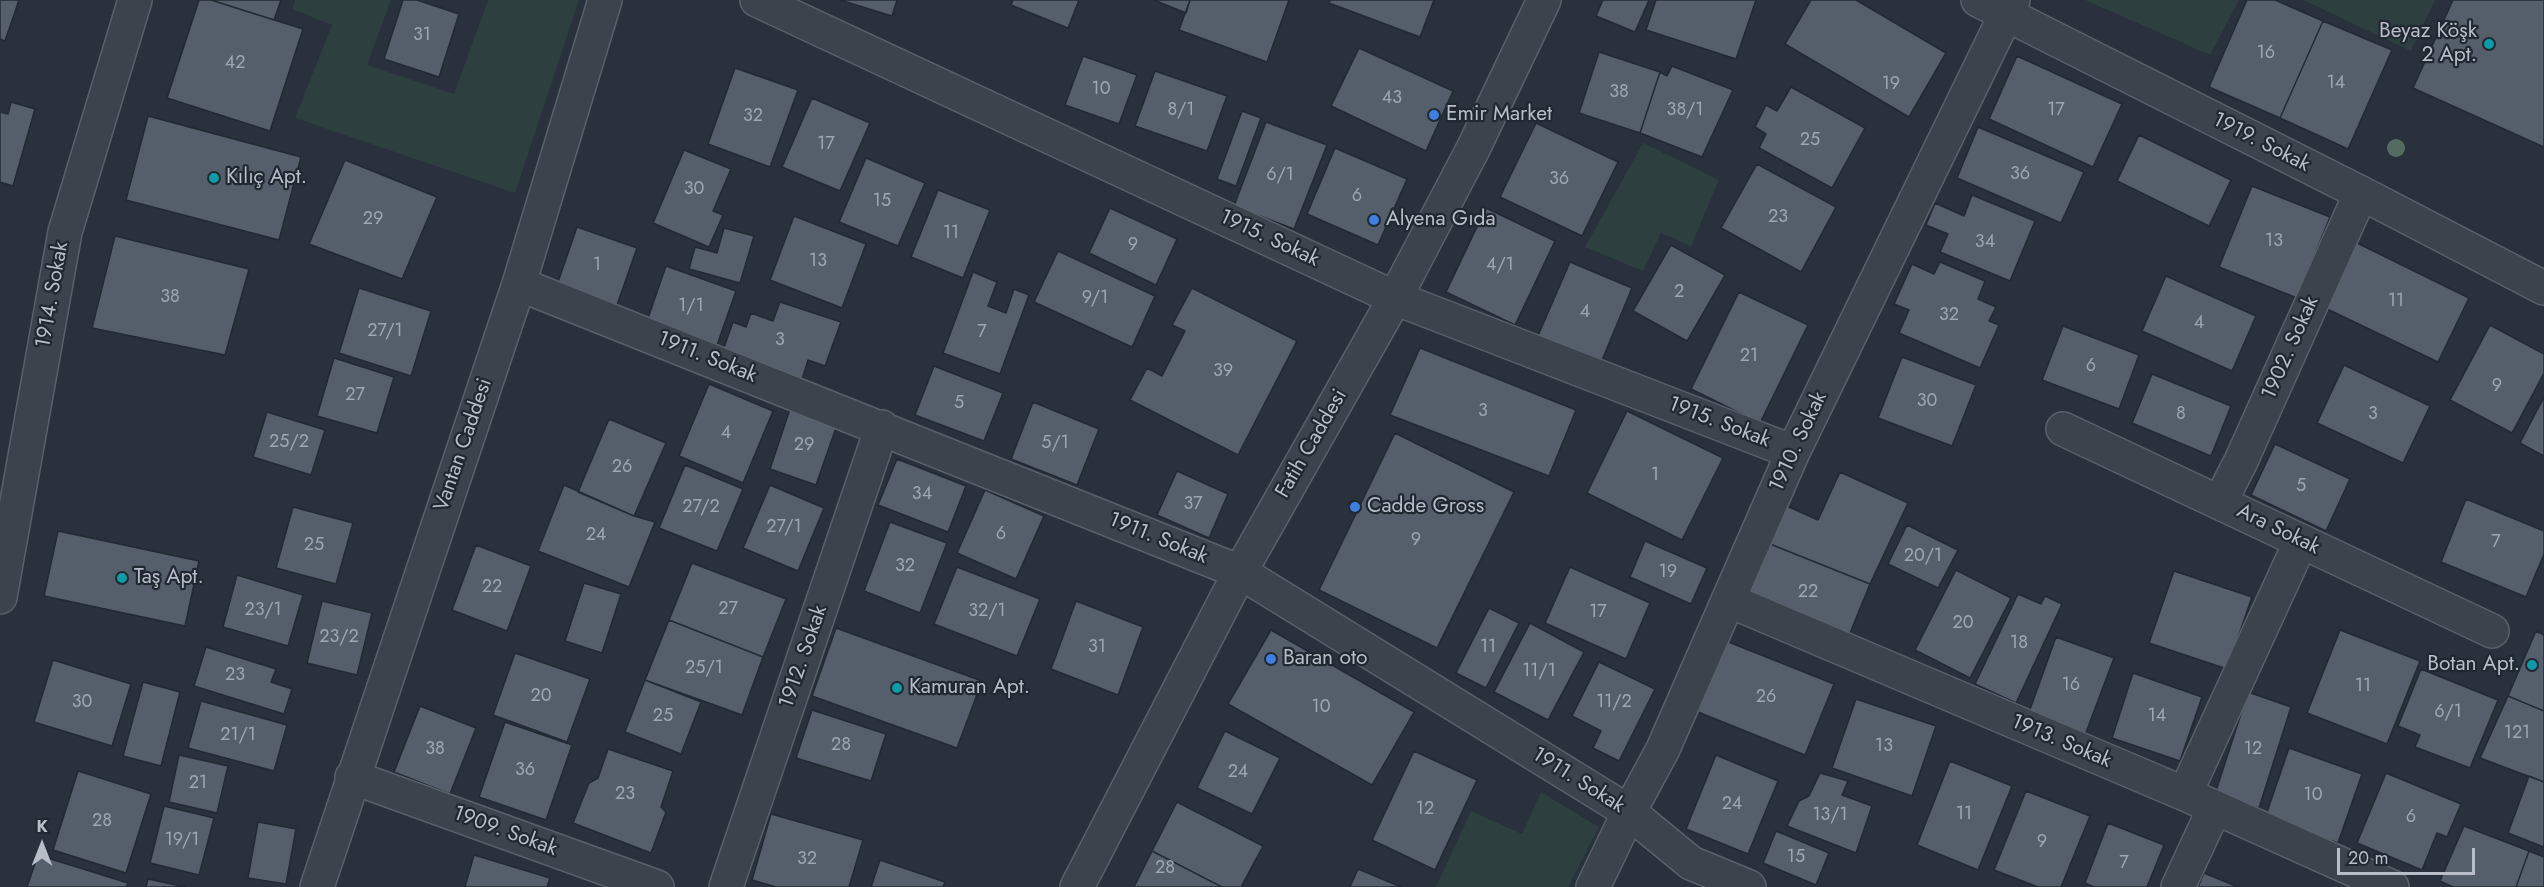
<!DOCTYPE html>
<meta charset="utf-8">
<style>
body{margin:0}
#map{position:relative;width:2544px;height:887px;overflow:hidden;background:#28313c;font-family:Jost,sans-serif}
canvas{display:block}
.north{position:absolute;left:12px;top:815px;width:60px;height:60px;-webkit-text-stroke:4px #202831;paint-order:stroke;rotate:0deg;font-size:16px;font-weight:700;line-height:24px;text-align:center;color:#b7bec7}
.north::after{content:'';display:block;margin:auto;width:21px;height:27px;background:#b7bec7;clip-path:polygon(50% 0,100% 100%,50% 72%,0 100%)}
.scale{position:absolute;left:2337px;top:848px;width:138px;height:27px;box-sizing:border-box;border:3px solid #b7bec7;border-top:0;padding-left:8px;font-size:18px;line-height:21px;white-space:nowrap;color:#b7bec7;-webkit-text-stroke:4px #202831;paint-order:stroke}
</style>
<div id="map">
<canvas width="2544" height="887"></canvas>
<div class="north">K</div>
<div class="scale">20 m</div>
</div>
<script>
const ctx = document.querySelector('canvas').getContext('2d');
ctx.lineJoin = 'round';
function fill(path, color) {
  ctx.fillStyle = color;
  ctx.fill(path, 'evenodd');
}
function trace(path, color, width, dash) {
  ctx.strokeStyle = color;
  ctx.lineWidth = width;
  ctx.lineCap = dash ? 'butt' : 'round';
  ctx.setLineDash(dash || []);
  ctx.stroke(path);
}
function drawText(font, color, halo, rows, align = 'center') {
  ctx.font = font + ' Jost,sans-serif';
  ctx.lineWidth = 4.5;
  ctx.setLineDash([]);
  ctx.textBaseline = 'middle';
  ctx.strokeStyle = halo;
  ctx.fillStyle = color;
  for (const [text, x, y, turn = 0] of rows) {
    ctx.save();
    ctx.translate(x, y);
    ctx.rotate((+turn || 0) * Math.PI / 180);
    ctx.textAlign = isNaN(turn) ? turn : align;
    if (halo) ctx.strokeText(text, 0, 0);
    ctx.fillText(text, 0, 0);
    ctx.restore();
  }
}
const green = new Path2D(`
 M295,0H391L367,65L454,94L488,0H579L515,193L295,118L332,25L292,9Z
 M2085,0H2239L2210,55Z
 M2303,0H2435L2411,51Z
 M1643,143L1719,180L1691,246L1661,233L1643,271L1585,247Z
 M1541,792L1599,827L1568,887H1436L1471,811L1522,834Z`);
const building = new Path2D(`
 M0,0H19L5,41L0,39Z
 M199,0H211L303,29L270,131L167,98Z
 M211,0H281L274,20Z
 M403,0H417L459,14L439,77L384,59Z
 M840,0H897L892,16Z
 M1013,0H1079L1068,28L1011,5Z
 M1154,0H1190L1186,13Z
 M1190,0H1289L1267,62L1179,30Z
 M1330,0H1434L1420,37L1329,3Z
 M1603,0H1649L1635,32L1596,16Z
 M1656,0H1756L1736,59L1646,30Z
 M1811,0H1856L1946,53L1909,117L1785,44Z
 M2247,0H2275L2323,21L2280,118L2209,87Z
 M2453,0H2544V147L2413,88Z
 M2323,21L2392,50L2348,149L2280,118Z
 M1359,48L1453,91L1426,151L1331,106Z
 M1599,52L1660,72L1640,133L1579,113Z
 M1083,56L1137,75L1119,124L1065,105Z
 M2017,56L2122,104L2093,167L1989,119Z
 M1672,66L1733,90L1702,157L1640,133L1660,72L1667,76Z
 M735,68L798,90L770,167L708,144Z
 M1155,71L1227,96L1207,151L1135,126Z
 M1791,87L1865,128L1832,188L1759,148L1766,134L1755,127L1766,105L1777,111Z
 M812,98L870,123L840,191L782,167Z
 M11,102L35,109L13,186L0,182V112L8,114Z
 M1242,111L1261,118L1236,186L1217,179Z
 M148,116L301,157L279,240L126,200Z
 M1266,122L1327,145L1294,229L1234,206Z
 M1536,123L1618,162L1582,236L1500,197Z
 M1978,127L2084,172L2061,223L1957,178Z
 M2139,135L2231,180L2209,226L2117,181Z
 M1335,148L1407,179L1378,245L1307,214Z
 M684,150L731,169L713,211L723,215L709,247L653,223Z
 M866,158L925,183L898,246L839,222Z
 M345,160L437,197L402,279L309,244Z
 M1757,164L1836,207L1801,272L1721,228Z
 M2252,186L2330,217L2297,298L2219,267Z
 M938,190L990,210L963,278L911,257Z
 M1972,195L2035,221L2010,281L1940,252L1948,234L1926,225L1935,203L1964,216Z
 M1110,208L1177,239L1156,285L1089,253Z
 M1486,208L1555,241L1515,325L1446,292Z
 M794,216L866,244L842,308L770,280Z
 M577,227L637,248L617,305L557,285Z
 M724,228L754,236L740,283L689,269L695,247L717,253Z
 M115,236L249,269L225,355L92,328Z
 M2355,242L2469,298L2438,362L2323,307Z
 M1671,245L1725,275L1687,341L1633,311Z
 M1058,251L1155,296L1132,347L1034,302Z
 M1570,262L1632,288L1600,365L1537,338Z
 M1940,262L1985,281L1978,299L1996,307L1989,321L1999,325L1980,368L1899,333L1909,310L1894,304L1912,264L1934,274Z
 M666,266L736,291L716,348L646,324Z
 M973,272L997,282L988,306L1006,313L1014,289L1029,295L1000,374L943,353Z
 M2166,276L2256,316L2232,371L2142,331Z
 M359,288L431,311L411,376L339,353Z
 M1192,288L1297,341L1238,455L1130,400L1147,368L1162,376L1185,331L1172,325Z
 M1739,292L1808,325L1760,423L1691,389Z
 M780,302L841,322L825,366L808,360L801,383L721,356L733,322L746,327L751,313L773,321Z
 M2490,325L2544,354V373L2512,433L2450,400Z
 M2063,326L2139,355L2119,409L2042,380Z
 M1420,348L1576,410L1549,476L1390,415Z
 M1902,357L1976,385L1952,446L1878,418Z
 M334,358L394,377L377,433L317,416Z
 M2344,365L2430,406L2403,463L2317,423Z
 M934,366L1003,393L984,441L915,415Z
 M2152,374L2231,406L2211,456L2132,423Z
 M709,384L773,411L743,483L679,456Z
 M2544,397V456L2520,443Z
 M1033,402L1099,429L1077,485L1011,459Z
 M791,406L838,422L816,485L770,469Z
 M1627,411L1723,458L1682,540L1587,493Z
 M267,412L325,430L311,475L253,457Z
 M609,419L666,443L634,516L578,492Z
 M1395,433L1514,492L1437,648L1319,590Z
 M2275,444L2350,479L2326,531L2251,495Z
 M897,459L966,486L948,532L878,505Z
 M685,465L743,489L717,551L659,528Z
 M1177,471L1228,494L1209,538L1157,515Z
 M1840,472L1908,503L1870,584L1770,544L1778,502L1818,520Z
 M564,485L634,516L655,522L629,587L538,551Z
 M770,485L824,508L798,571L743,548Z
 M985,490L1044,516L1016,579L957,553Z
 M2466,499L2544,531V554L2526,597L2441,562Z
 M293,507L353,523L336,584L276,568Z
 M890,522L947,543L920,613L864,591Z
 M1907,525L1958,550L1938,588L1888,564Z
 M58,531L199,561L185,626L44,596Z
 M1645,541L1707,568L1691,604L1630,577Z
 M1770,544L1870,584L1846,643L1746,601Z
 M476,545L531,566L507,631L452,610Z
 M692,563L786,599L763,657L669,620Z
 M957,567L1040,599L1017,656L934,624Z
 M1570,567L1650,603L1626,659L1545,623Z
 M1956,570L2011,598L1970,678L1915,650Z
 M2174,571L2252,597L2227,669L2149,643Z
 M237,575L303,595L288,646L223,627Z
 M584,583L621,594L602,653L565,641Z
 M2018,594L2041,604L2045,596L2062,604L2016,703L1975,684Z
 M322,601L372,613L357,675L307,663Z
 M1076,601L1143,627L1118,695L1051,669Z
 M1489,608L1519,623L1486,688L1456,673Z
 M669,620L763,657L742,715L645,680Z
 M1530,623L1584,652L1548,720L1494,692Z
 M836,628L982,681L957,748L812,696Z
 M1271,630L1414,712L1372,785L1228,704Z
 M2340,630L2420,661L2387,744L2307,713Z
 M2536,631L2544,635V711L2508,696Z
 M2056,637L2114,658L2085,735L2028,715Z
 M1726,641L1834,684L1805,755L1698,712Z
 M206,647L276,669L271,682L292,689L284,714L194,686Z
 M515,653L590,679L567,742L493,715Z
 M53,660L131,684L112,746L34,722Z
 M1599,662L1655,689L1619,761L1593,748L1601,731L1572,716Z
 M2421,669L2498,700L2470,768L2415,747L2420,735L2398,726Z
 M2133,673L2202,697L2180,761L2112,738Z
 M645,680L701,702L681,754L625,732Z
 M143,682L180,692L161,766L123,756Z
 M2248,692L2291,707L2259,808L2215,794Z
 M2508,696L2544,711V782L2480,758Z
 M1856,699L1936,726L1912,796L1832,768Z
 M201,701L287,725L274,771L188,748Z
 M420,706L476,728L450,794L394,772Z
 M812,710L886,734L871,781L796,758Z
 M505,722L572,745L546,820L479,797Z
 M1225,731L1280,758L1252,814L1197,788Z
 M2289,748L2362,774L2338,843L2265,818Z
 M608,749L673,771L661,807L666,812L651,853L573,823L589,783L598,778Z
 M1414,751L1477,780L1435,870L1372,840Z
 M179,755L228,766L217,813L169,802Z
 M1716,755L1778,781L1748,854L1686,829Z
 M1950,761L2012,786L1978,870L1917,845Z
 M78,771L151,794L126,873L53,850Z
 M1820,773L1848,781L1842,795L1872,806L1856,853L1787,826L1799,801L1809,796Z
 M2386,773L2461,804L2447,837L2437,833L2422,870L2357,843Z
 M2529,776L2544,782V847L2508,833Z
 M2026,791L2090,816L2061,887H2038L1994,870Z
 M1177,802L1263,846L1241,887H1222L1152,851Z
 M164,806L214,818L199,875L150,863Z
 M771,814L863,840L849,887H776L752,880Z
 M258,822L296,829L286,884L248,878Z
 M2108,823L2164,845L2147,887H2094L2085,883Z
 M2464,826L2529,851L2516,887H2453L2440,881Z
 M1776,831L1829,853L1816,885L1763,863Z
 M1152,851L1222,887H1134Z
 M2529,851L2544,857V887H2516Z
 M38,855L128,883L126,887H27Z
 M474,855L550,878L547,887H465Z
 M880,860L945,882L943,887H871Z
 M1358,869L1401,887H1350Z
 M2204,873L2238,887H2198Z
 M148,879L185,887H146Z`);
const minor = new Path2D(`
 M757,0L1395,298L1793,452
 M1978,0L2361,193L2544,288
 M519,284L1240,572L1629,812L1691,863L1749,887
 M2063,429L2492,631
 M2220,502L2241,461L2361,193
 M0,597L65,232L135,0
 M1728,600L2185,794L2392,887
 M352,777L657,887
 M2185,794L2301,541
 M726,887L882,427
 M1593,887L1629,812L1663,749L1793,452L2013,0
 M2178,887L2215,807`);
const tertiary = new Path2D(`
 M317,887L519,284L605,0
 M1077,887L1240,572L1395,298L1474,147L1544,0`);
const trees = [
 [2396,148]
];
const markers = [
 [2489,44,6,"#0f9aa8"],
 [1434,115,6,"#3f7fe0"],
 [214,178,6,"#0f9aa8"],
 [1374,220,6,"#3f7fe0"],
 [1355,507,6,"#3f7fe0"],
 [122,578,6,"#0f9aa8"],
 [1271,659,6,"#3f7fe0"],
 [2532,665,6,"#0f9aa8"],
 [897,688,6,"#0f9aa8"]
];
const numberNames = [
 ["31",422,36],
 ["16",2266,54],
 ["42",235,64],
 ["14",2336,84],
 ["19",1891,85],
 ["10",1101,90],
 ["38",1619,93],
 ["43",1392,99],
 ["8/1",1181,111],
 ["38/1",1685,111],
 ["17",2056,111],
 ["32",753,117],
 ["25",1810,141],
 ["17",826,145],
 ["36",2020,175],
 ["6/1",1280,176],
 ["36",1559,180],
 ["30",694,190],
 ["6",1357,197],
 ["15",882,202],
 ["23",1778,218],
 ["29",373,220],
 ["11",951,234],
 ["13",2274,242],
 ["34",1985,243],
 ["9",1133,246],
 ["13",818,262],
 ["1",597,266],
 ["4/1",1500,266],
 ["2",1679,293],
 ["38",170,298],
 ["9/1",1095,299],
 ["11",2396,302],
 ["1/1",691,307],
 ["4",1585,313],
 ["32",1949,316],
 ["4",2199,324],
 ["27/1",385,332],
 ["7",982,333],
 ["3",780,341],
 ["21",1749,357],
 ["6",2091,367],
 ["39",1223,372],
 ["9",2497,387],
 ["27",355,396],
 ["30",1927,402],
 ["5",959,404],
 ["3",1483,412],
 ["8",2181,415],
 ["3",2373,415],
 ["4",726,434],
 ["25/2",289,443],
 ["5/1",1055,444],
 ["29",804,446],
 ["26",622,468],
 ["1",1655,476],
 ["5",2301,487],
 ["34",922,495],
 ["37",1193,505],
 ["27/2",701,508],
 ["27/1",784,528],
 ["6",1001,535],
 ["24",596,536],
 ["9",1416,541],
 ["7",2496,543],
 ["25",314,546],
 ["20/1",1923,557],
 ["32",905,567],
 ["19",1668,573],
 ["22",492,588],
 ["22",1808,593],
 ["27",728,610],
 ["23/1",263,611],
 ["32/1",987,612],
 ["17",1598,613],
 ["20",1963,624],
 ["23/2",339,638],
 ["18",2019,644],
 ["31",1097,648],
 ["11",1488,648],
 ["25/1",704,669],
 ["11/1",1539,672],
 ["23",235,676],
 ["16",2071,686],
 ["11",2363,687],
 ["20",541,697],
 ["26",1766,698],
 ["30",82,703],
 ["11/2",1614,703],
 ["10",1321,708],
 ["6/1",2448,713],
 ["25",663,717],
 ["14",2157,717],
 ["121",2517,734],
 ["21/1",238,736],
 ["28",841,746],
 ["13",1884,747],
 ["38",435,750],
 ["12",2253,750],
 ["36",525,771],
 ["24",1238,773],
 ["21",198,784],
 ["23",625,795],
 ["10",2313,796],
 ["24",1732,805],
 ["12",1425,810],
 ["11",1964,815],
 ["13/1",1830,816],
 ["6",2411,818],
 ["28",102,822],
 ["19/1",182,841],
 ["9",2042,843],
 ["15",1796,858],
 ["32",807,860],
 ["7",2124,864],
 ["28",1165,869]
];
const poiNames = [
 ["Beyaz Köşk",2477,32,"right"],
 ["2 Apt.",2477,56,"right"],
 ["Emir Market",1446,115],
 ["Kılıç Apt.",226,178],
 ["Alyena Gıda",1386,220],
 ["Cadde Gross",1367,507],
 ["Taş Apt.",134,578],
 ["Baran oto",1283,659],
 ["Botan Apt.",2520,665,"right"],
 ["Kamuran Apt.",909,688]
];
const streetNames = [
 ["1919. Sokak",2261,143,27],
 ["1915. Sokak",1269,239,25],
 ["1914. Sokak",53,295,-80],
 ["1902. Sokak",2291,348,-66],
 ["1911. Sokak",707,358,22],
 ["1915. Sokak",1719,423,21],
 ["1910. Sokak",1799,442,-65],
 ["Fatih Caddesi",1312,444,-60],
 ["Vantan Caddesi",464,445,-71],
 ["Ara Sokak",2278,530,26],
 ["1911. Sokak",1158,539,22],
 ["1912. Sokak",804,657,-71],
 ["1913. Sokak",2061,742,23],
 ["1911. Sokak",1578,781,32],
 ["1909. Sokak",505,832,20]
];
fill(green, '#2d3f3f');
fill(building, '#555f6b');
trace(building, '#222a33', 1.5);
trace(minor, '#59616a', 36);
trace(tertiary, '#59616a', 36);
trace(minor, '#3b434c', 33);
trace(tertiary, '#3b434c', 33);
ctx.fillStyle = '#556b61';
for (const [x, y] of trees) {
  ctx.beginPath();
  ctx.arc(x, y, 9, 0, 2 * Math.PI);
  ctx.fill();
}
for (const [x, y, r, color] of markers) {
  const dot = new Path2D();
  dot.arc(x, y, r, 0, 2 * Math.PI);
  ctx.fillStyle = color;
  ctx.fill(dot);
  trace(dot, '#202831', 2);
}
drawText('18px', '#9ea6b0', null, numberNames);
drawText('21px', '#b7bec7', '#202831', poiNames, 'left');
drawText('21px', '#b7bec7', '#202831', streetNames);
</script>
